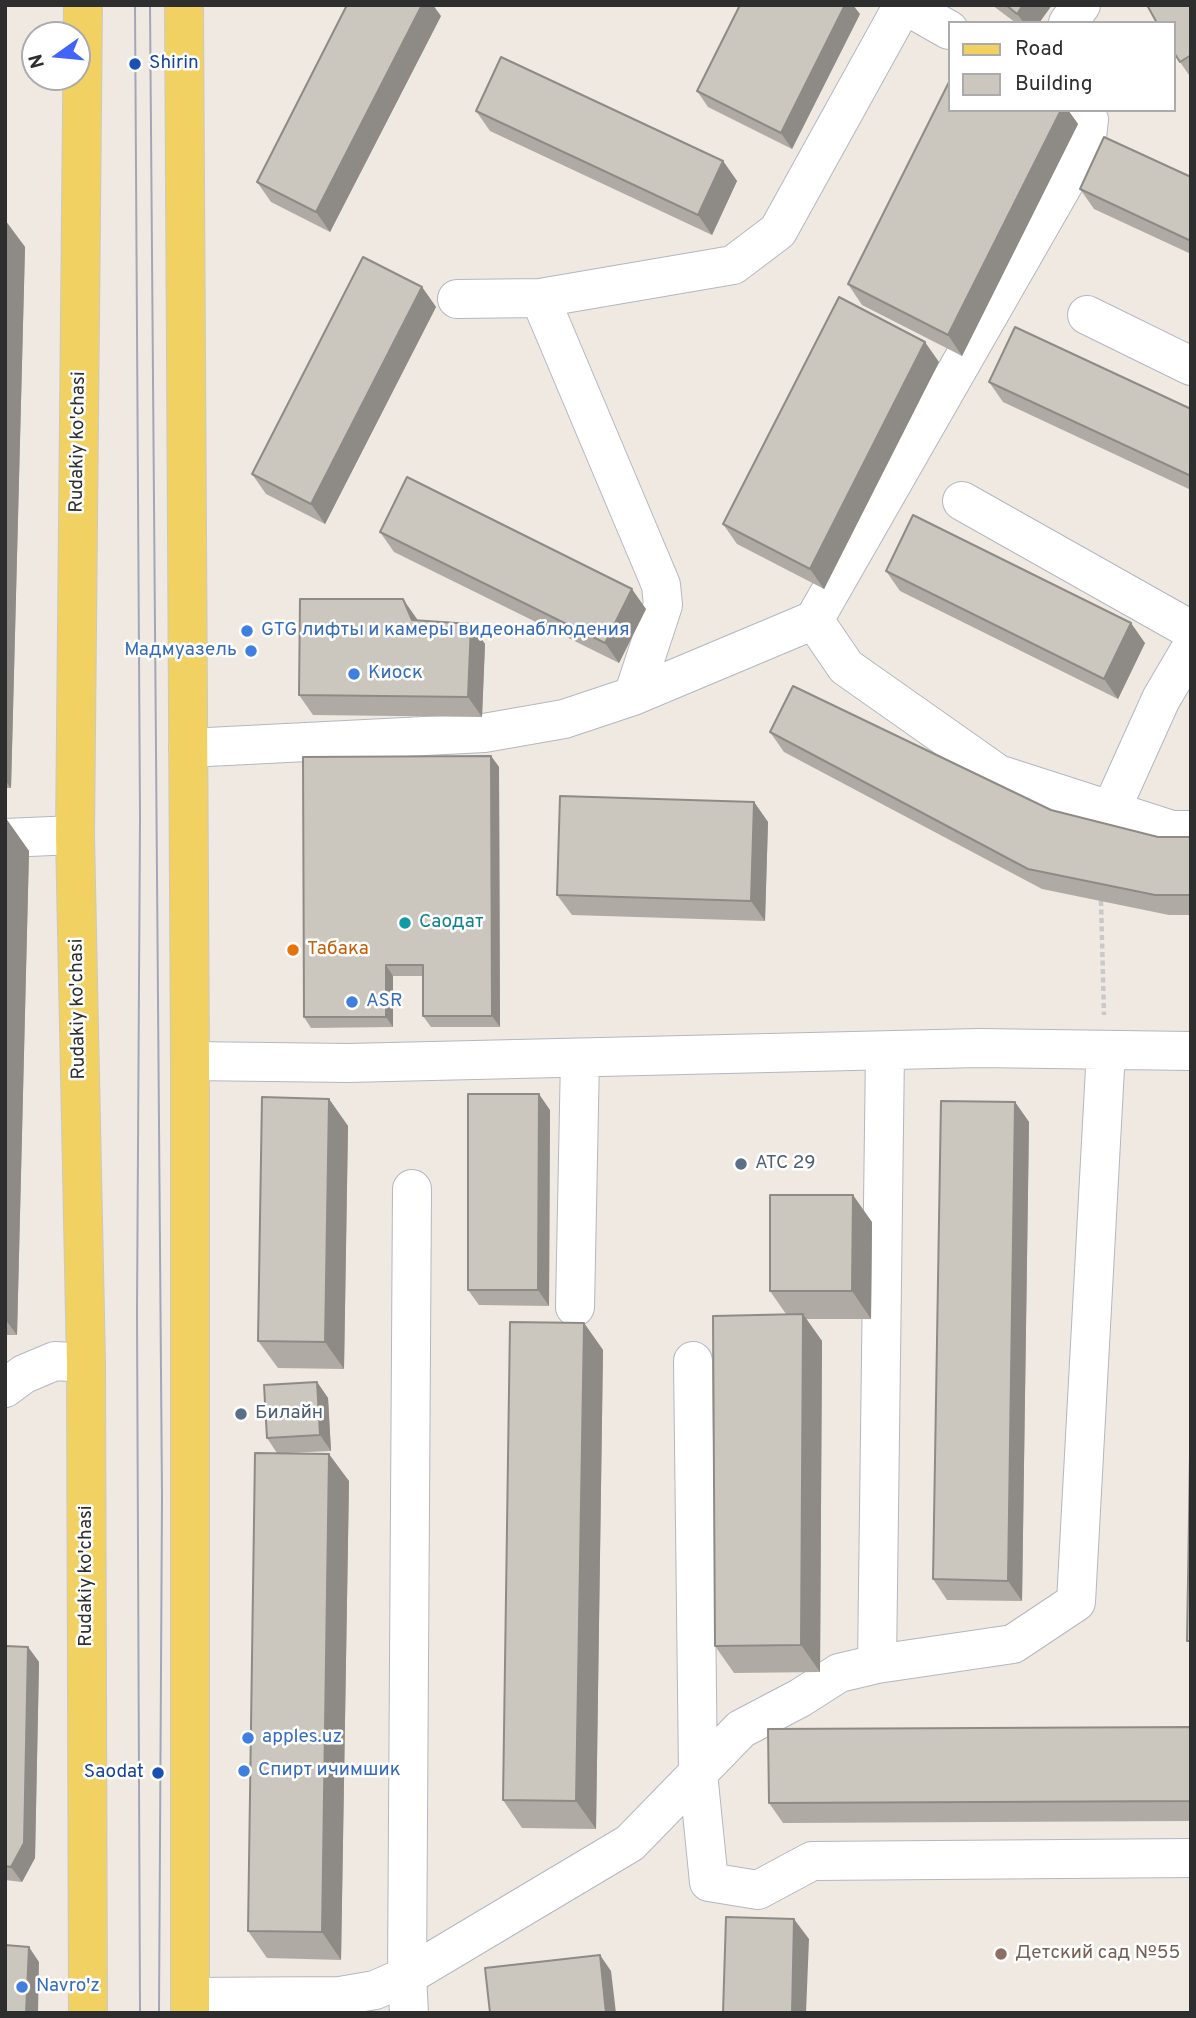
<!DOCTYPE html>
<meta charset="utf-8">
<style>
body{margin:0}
#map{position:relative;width:1196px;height:2018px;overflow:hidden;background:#efe9e1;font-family:Overpass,sans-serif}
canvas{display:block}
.frame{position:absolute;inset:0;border:7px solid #2e2e2e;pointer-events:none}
.legend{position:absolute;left:948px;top:21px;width:228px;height:91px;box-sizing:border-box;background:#fff;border:2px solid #ababab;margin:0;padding:9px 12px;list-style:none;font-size:21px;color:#2e2e2e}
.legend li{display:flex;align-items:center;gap:14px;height:35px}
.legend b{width:35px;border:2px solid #ababab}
.north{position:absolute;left:21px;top:21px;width:70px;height:70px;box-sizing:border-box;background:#fff;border:2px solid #ababab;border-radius:50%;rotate:255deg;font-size:19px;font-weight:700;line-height:28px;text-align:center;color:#2e2e2e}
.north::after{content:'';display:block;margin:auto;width:24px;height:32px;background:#4264fb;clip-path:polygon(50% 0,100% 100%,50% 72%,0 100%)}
</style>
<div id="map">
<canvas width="1196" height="2018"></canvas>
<div class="frame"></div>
<ul class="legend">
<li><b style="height:9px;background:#f2d163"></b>Road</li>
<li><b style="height:19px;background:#cbc7bf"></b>Building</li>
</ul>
<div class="north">N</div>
</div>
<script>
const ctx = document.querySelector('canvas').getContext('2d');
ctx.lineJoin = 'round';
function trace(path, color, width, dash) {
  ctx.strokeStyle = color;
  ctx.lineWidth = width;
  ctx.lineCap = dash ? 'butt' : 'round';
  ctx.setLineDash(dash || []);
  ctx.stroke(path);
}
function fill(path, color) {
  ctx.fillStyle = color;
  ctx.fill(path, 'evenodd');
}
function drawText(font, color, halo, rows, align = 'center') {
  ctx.font = font + ' Overpass,sans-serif';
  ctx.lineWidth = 5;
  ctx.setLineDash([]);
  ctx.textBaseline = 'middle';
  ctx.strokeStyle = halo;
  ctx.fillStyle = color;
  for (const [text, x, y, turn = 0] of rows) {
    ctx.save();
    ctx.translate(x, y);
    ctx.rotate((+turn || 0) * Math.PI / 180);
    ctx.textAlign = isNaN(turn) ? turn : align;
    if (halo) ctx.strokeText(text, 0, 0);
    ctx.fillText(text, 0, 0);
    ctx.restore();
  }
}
const path = new Path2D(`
 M1101,901L1104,1015`);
const minor = new Path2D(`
 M905,5L949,30
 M1068,23L1081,5
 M540,298L661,585L663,605L633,696
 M457,299L540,298L733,265L778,231L903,5
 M1087,315L1191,366
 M962,501L1191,630
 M814,620L846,667L998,774L1172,830H1191
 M188,748L484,733L564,719L633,696L814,620L1086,145L1089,120L1077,110
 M1111,810L1161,699L1191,648
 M5,838L75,835
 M190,1061L348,1063L979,1048L1191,1051
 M575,1307L580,1058
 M693,1361L698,1773L709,1882L758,1890L812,1861L1191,1858
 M5,1388L24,1374L55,1361L86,1363
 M877,1664L885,1051
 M190,1997L340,1996L375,1990L407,1976L630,1843L741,1729L800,1698L839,1673L877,1664L1013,1644L1076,1602L1106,1050
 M409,2013L407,1976L412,1189`);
const major = new Path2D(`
 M83,5L75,835L86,1363L88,2013
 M184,5L190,1061V2013`);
const tram = new Path2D(`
 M135,5L140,818L137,1311L140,2013
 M150,5L162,1497L159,2013`);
const wall = new Path2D(`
 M992,5H1052L1039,23H1016Z
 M1191,5V78L1180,62Z
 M860,14L792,149L708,107L697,91Z
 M441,16L330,232L271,202L257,182Z
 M949,110H1068L1078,124L962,356L862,305L848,284Z
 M476,111L723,161L737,181L712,235L490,131Z
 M1191,177V254L1094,209L1080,189Z
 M5,220L25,247L11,788H5Z
 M422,287L436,307L325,524L266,494L252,474Z
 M939,362L824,589L737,544L723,524Z
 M989,382L1191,409V490L1003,402Z
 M380,532L646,609L619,663L394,552Z
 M886,571L1145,643L1118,699L900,591Z
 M418,621L471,624L485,644L482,717L313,715L299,695Z
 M770,732L1051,810L1158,837H1191V915H1169L1042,889L784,752Z
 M491,756L499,767L500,1027H431L423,1016V976H393V1027L311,1028L304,1017Z
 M754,802L768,822L765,921L572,915L557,895Z
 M5,817L29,851L17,1335H5Z
 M329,1099L348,1126L344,1369L278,1368L258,1341Z
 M1015,1102L1029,1122L1022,1601L947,1600L933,1579Z
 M550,1110L549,1306L479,1305L468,1290Z
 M872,1222L871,1319H806L822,1341L820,1672L734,1673L715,1646L786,1314L770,1291Z
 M584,1323L603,1350L596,1829L522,1828L503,1800Z
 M317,1382L328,1398L331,1451L287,1453L349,1481L341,1960L267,1958L248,1931L277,1453L267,1438Z
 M5,1646L28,1647L39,1662L35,1858L22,1882L5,1880Z
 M1191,1727V1821L783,1823L769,1803Z`);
const shadedWall = new Path2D(`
 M422,5H433L441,16L330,232L316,212Z
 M845,5H853L860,14L792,149L781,133Z
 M1023,5H1052L1039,23H1024L1017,14Z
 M1061,110H1068L1078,124L962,356L948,335Z
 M723,161L737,181L712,235L698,215Z
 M5,220L25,247L11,788L5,780Z
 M422,287L436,307L325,524L311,504Z
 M925,342L939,362L824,589L810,569Z
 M632,589L646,609L619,663L605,643Z
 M403,599L417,619L427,640L412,620Z
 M1131,623L1145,643L1118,699L1104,679Z
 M471,624L485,644L482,717L468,697Z
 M491,756L499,767L500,1027L492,1016Z
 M754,802L768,822L765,921L751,901Z
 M5,817L29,851L17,1335L5,1319Z
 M386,965L393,976V1027L386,1017Z
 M539,1094L550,1110L549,1306L538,1290Z
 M329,1099L348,1126L344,1369L325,1342Z
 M1015,1102L1029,1122L1022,1601L1008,1581Z
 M853,1195L872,1222L871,1319L852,1291Z
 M803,1314L822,1341L820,1672L801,1645Z
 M584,1323L603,1350L596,1829L576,1801Z
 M317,1382L328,1398L331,1451L320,1435Z
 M329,1454L349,1481L341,1960L322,1932Z
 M28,1647L39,1662L35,1858L22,1882L11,1867Z
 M794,1919L809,1939L806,2013H792Z
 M29,1947L39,1962L38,2013H26Z
 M600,1955L611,1971L616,2013H606Z`);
const building = new Path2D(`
 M347,5H422L316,212L257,182Z
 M740,5H845L781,133L697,91Z
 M1006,5H1023L1017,14Z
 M1147,5H1191V55L1180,62L1173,51V23H1157Z
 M501,57L723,161L698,215L476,111Z
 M949,82V110H1061L948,335L848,284Z
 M1104,137L1191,177V241L1080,189Z
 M363,257L422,287L311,504L252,474Z
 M839,297L925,342L810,569L723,524Z
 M1015,327L1191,409V476L989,382Z
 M407,477L632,589L605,643L380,532Z
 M913,515L1131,623L1104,679L886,571Z
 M300,599H403L412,620L471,624L468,697L299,695Z
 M793,686L1051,810L1158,837H1191V895H1155L1028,869L770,732Z
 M491,756L492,1016H423V965H386V1017H304L303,757Z
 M560,796L754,802L751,901L557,895Z
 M468,1094H539L538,1290H468Z
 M262,1097L329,1099L325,1342L258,1341Z
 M941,1101L1015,1102L1008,1581L933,1579Z
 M770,1195H853L852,1291H770Z
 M803,1314L801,1645L715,1646L713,1316Z
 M510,1322L584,1323L576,1801L503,1800Z
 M317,1382L320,1435L267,1438L264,1385Z
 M1191,1393V1641H1187Z
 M255,1453L329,1454L322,1932L248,1931Z
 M5,1646L28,1647L24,1843L11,1867L5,1866Z
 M1191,1727V1801L769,1803L768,1729Z
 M726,1917L794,1919L792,2013H723Z
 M5,1945L29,1947L26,2013H5Z
 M600,1955L606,2013H490L485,1968Z`);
const markers = [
 [135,64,7,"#1a4fb4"],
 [247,631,7,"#3f7fe0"],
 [251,651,7,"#3f7fe0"],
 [354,674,7,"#3f7fe0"],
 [405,923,7,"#0f9aa8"],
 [293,950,7,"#e8710a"],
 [352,1002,7,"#3f7fe0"],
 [741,1164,7,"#5c6f8a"],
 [241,1414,7,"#5c6f8a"],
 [248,1738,7,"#3f7fe0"],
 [244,1771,7,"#3f7fe0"],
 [158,1773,7,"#1a4fb4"],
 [1001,1954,7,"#8d6e63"],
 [22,1987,7,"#3f7fe0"]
];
const transitNames = [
 ["Shirin",149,64],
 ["Saodat",144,1773,"right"]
];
const streetNames = [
 ["Rudakiy ko'chasi",79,442,-89],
 ["Rudakiy ko'chasi",79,1009,-91],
 ["Rudakiy ko'chasi",87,1576,-90]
];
const shopNames = [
 ["GTG лифты и камеры видеонаблюдения",261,631],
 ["Мадмуазель",237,651,"right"],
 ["Киоск",368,674],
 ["ASR",366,1002],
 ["apples.uz",262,1738],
 ["Спирт ичимшик",258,1771],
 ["Navro'z",36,1987]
];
const cultureNames = [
 ["Саодат",419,923]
];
const foodNames = [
 ["Табака",307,950]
];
const serviceNames = [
 ["АТС 29",755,1164],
 ["Билайн",255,1414]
];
const educationNames = [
 ["Детский сад №55",1015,1954]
];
trace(minor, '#b4b7c1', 40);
trace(major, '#c9c9c9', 40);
trace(path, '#c9c9c9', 4.5, [5, 3.5]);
trace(minor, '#fff', 38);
trace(major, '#f2d163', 38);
trace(tram, '#a3a6b8', 2);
fill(wall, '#afaba4');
fill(shadedWall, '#8e8b86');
fill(building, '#cbc7bf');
trace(building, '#8e8b86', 2);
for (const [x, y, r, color] of markers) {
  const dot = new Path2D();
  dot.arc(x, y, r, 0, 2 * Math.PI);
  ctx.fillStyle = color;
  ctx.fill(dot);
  trace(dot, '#fff', 2.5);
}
drawText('19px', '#164399', '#fff', transitNames, 'left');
drawText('19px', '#2e2e2e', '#fff', streetNames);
drawText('19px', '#366cbe', '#fff', shopNames, 'left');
drawText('19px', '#0d838f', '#fff', cultureNames, 'left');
drawText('19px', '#c56008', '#fff', foodNames, 'left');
drawText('19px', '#4e5e75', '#fff', serviceNames, 'left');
drawText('19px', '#785e54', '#fff', educationNames, 'left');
</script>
